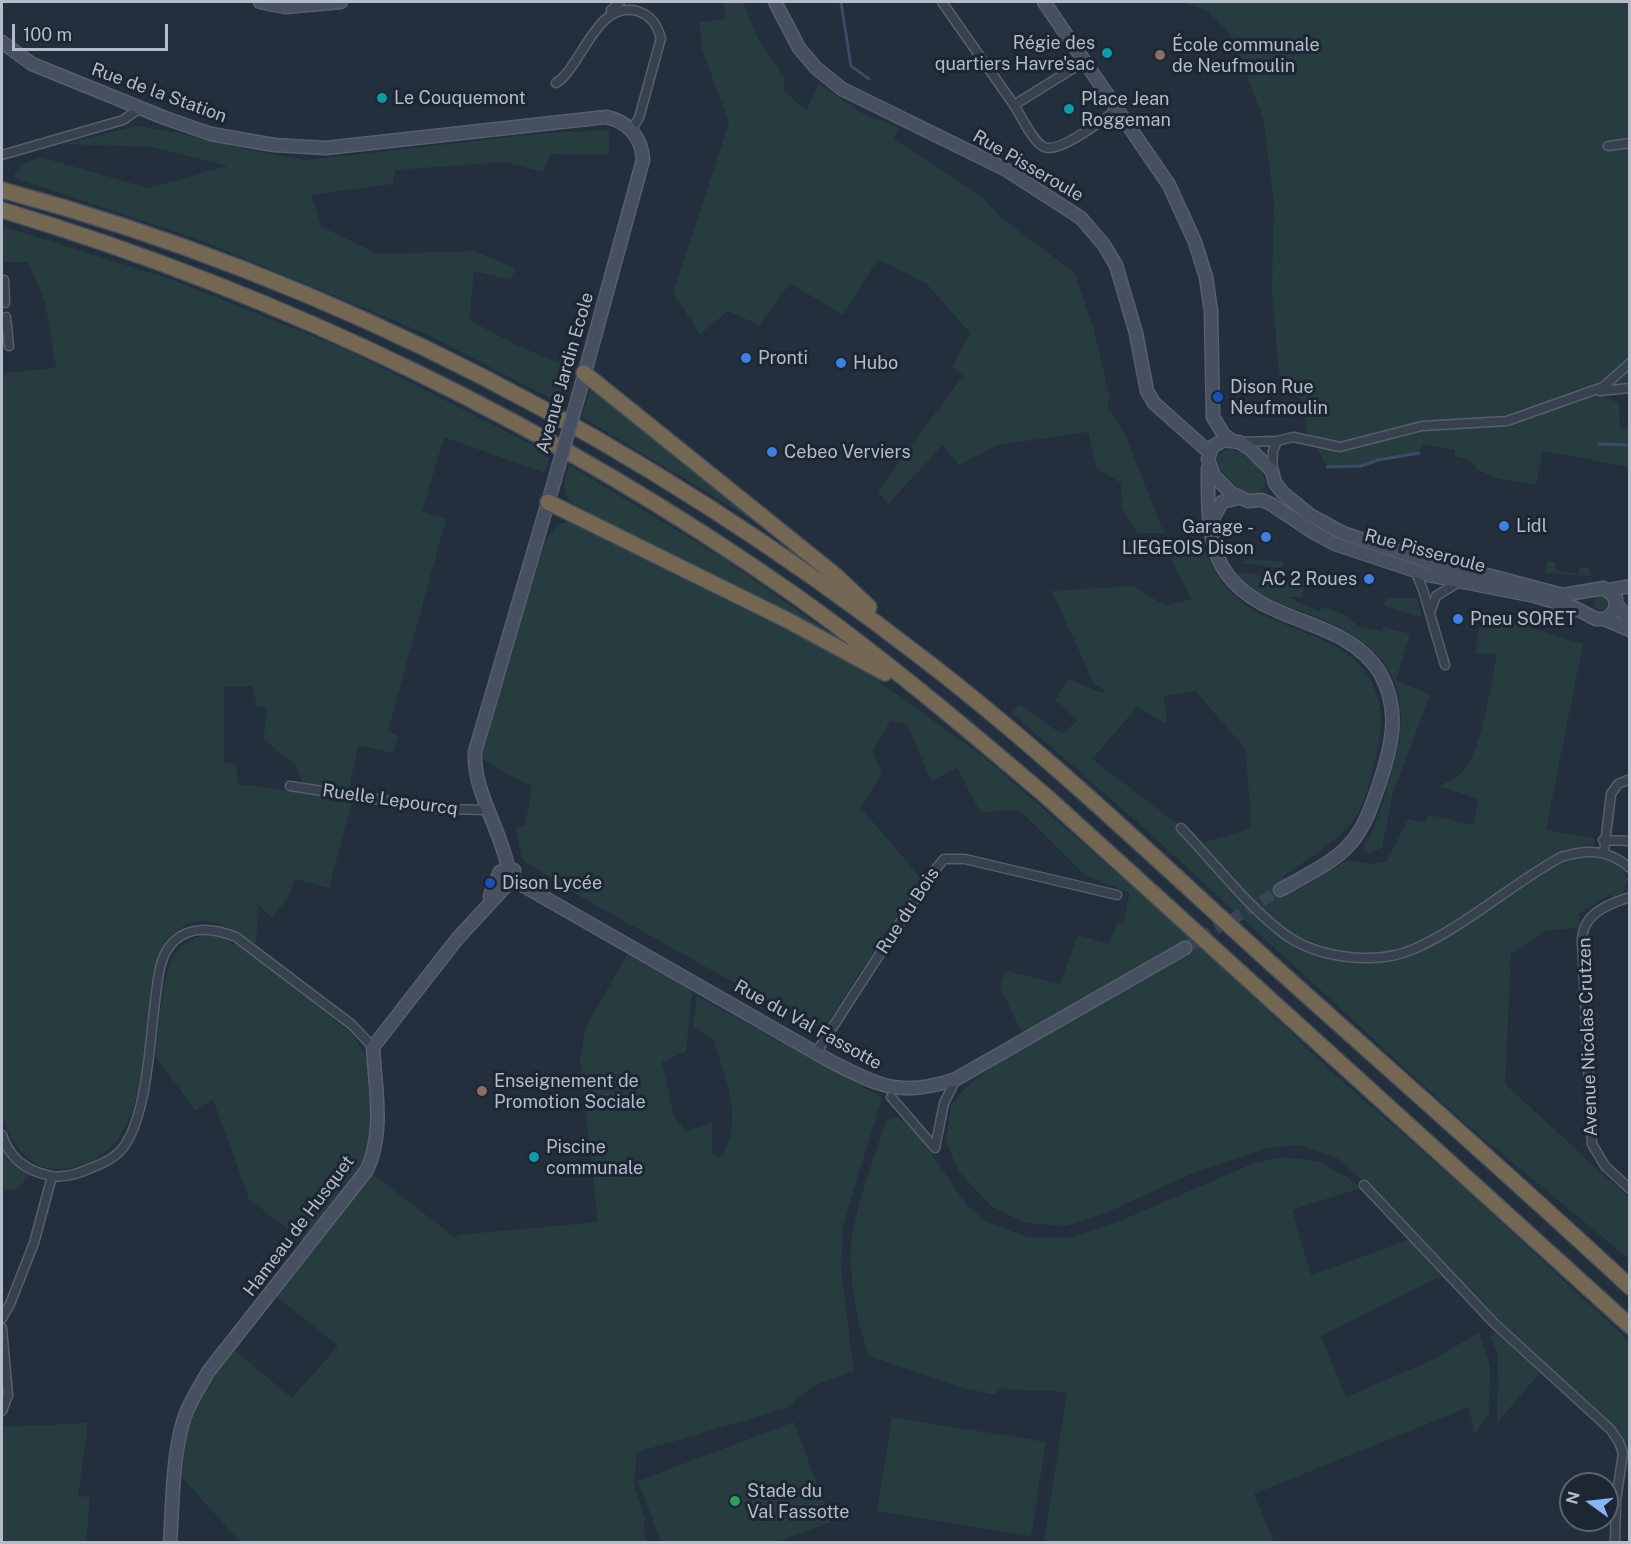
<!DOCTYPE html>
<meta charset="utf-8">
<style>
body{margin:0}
#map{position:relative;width:1631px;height:1544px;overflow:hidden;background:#242f3e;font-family:"Public Sans",sans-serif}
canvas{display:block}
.frame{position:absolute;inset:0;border:3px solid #b4bcc9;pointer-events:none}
.north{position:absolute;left:1559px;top:1472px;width:60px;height:60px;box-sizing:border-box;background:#1d2633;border:2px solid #59626f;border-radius:50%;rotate:285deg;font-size:16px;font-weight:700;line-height:24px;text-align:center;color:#b4bcc9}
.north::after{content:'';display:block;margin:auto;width:21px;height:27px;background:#8ab4f8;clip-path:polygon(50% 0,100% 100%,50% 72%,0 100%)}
.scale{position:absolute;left:12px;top:24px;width:156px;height:27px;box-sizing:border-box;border:3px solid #b4bcc9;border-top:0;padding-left:8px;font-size:18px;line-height:21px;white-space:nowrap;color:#b4bcc9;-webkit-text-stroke:4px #1d2633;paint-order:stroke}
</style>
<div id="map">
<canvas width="1631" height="1544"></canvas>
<div class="frame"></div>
<div class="north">N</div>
<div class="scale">100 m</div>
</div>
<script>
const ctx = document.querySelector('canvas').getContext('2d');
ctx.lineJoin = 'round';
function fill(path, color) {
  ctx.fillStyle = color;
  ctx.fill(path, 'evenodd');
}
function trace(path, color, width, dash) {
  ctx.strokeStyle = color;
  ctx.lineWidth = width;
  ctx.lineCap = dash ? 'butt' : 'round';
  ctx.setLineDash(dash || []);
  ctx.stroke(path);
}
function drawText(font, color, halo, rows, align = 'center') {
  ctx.font = font + ' "Public Sans",sans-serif';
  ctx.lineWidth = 6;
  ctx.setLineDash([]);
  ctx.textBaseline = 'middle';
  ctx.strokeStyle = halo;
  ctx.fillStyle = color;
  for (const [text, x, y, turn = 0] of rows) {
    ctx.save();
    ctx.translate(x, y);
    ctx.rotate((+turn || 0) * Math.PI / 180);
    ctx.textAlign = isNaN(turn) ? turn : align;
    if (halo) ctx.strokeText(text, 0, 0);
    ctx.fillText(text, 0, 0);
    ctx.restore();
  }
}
const green = new Path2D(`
 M722,2H743L758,39L784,76V91L806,110L819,84L862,113L899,128L894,139L981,196L1002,219L1074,272L1094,330L1110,399L1107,404L1126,437L1164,533H1137L1122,508L1121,483L1097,468L1088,432L997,445L959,465L943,445L888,504L878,491L963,376L952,366L970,333L927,284L878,259L843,315L790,283L759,325L728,311L700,334L673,293L729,123L702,49L699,22L726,19Z
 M1181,2H1629V388L1592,392L1619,403L1620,429L1629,428V467L1543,451L1536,485C1515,481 1482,480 1470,460L1454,456L1455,450L1424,444L1419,453L1378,460L1361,466L1327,467L1307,431L1304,404L1279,373L1272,292L1274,201L1263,118L1230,33L1206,10Z
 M136,126C194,133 249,153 307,160L545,133L609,130V155L550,154L543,172L504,162L395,170L393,184L311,195L322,227L378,254L474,251L515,268L511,280L474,271L469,320L518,346L573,369L564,405L424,333L205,242L13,177L21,165L40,157L148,188L228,166L152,147L62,144Z
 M2,226L170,279L345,349L550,454L545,473L444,437L422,512L446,519L388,731L398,736L393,753L358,745L349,791L302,782L296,765L264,740L266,708L257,707L252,686L224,687V762L236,765L238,784L353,799L329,888L295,879L287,899L272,918L258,905L256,944C222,925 197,904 165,943C155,956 153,975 151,991C142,1048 148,1144 82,1165C67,1170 51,1172 38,1165C18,1153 9,1138 2,1115V373L56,368L45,302L28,262H2Z
 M590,390L597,392L759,524L582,417Z
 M1229,448C1244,453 1265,467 1266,484C1256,510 1213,475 1218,455Z
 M569,465L721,557L833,635L579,508C560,496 563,485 569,465Z
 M575,521L842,655L984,757L1207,952L1332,1072L1464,1188L1629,1341V1458L1626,1456L1621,1434L1501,1322L1366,1183L1337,1158L1299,1145L1268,1148L1195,1172L1108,1212L1066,1226L1025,1223L991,1206L958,1171L946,1141L951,1105L967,1087L990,1068L1186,954L1176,944L1023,1035L1000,987L1006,971L1060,984L1078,935L1109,944L1117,923L1123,924L1130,893L1085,875L1019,810L980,812L957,768L931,781L907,724L890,721L873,751L882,773L861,808L921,878L829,1021L813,1027L583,898L522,860L516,827L525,826L532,785L522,782L482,759L513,641L547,537L562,523Z
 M1202,543C1210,560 1218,581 1232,594C1273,634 1348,630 1373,685C1385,710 1382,734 1375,760C1371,776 1367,796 1359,812C1344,838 1308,859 1283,876L1297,890L1348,860L1369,864L1387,861L1408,819L1425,823L1429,815L1473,825L1479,799L1439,786C1447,782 1457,777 1463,771C1482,751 1491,682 1497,654L1475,653L1482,612L1583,644L1546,830L1595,838L1593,846L1562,852L1448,926L1407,947L1381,954L1353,953L1323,946L1292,934L1325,956L1375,961L1418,952L1550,868L1574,857L1600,856L1621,866L1628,880L1623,893L1614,899L1610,894L1579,914L1580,927L1545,931L1511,954L1505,1084L1629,1198V1259L1466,1124L1142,826L1011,712L1021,705L1061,734L1078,721L1055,700L1068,679L1103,693L1105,690L1094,684L1052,591L1132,586L1166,606L1192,599L1170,558ZM1195,691L1246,749L1251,828L1203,843L1092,759L1137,707L1167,724L1164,696Z
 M1246,559L1285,562L1281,568L1241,563Z
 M1547,561L1556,562L1555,570L1578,574L1580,567L1589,568L1591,576L1545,573Z
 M1240,572L1305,582L1302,597H1288L1319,612L1323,607L1344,614L1358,626L1382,631L1383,627L1410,634L1396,680L1430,695L1393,793L1382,848L1367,853L1363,849C1375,828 1381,808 1388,785C1410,719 1410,665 1341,628C1305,609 1266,604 1236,576Z
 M1594 603a7 7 0 1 1 14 0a7 7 0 1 1-14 0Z
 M1386,598H1417L1422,617L1384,606Z
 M212,933L240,947L327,1012L355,1037L365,1056L373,1136L363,1166L304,1241L249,1199L213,1099L195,1111L155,1055C159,1030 162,974 175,953C183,942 199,936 212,933Z
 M628,953L692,990L686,1051L662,1062L674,1117L687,1131L712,1123V1155L719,1158C747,1124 724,1077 714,1040L693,1027L697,996L882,1097L843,1226L841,1270L854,1371L813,1386L787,1408L637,1452L634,1484L645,1519L643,1530L647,1542H240L182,1477L187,1432L203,1392L234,1350L292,1398L338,1346L276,1296L371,1173L457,1239V1235L598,1222L580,1059L586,1027Z
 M897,1117L916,1132L966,1204L985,1221L1027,1237L1070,1238L1120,1221L1252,1164L1282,1157L1318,1161L1348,1178L1360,1188L1292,1210L1311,1275L1409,1240L1441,1276L1321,1336L1346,1397L1437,1358L1479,1332L1490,1366L1489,1414L1474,1434L1469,1407L1254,1494L1274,1542H1044L1067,1392L1000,1389L994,1395L957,1386L869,1356C856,1319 846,1269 853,1230C860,1193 875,1156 886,1120Z
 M2,1148L8,1159L28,1175L20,1187L6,1191L2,1184Z
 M1497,1330L1541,1371L1497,1423L1498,1356L1491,1337Z
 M892,1417L1046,1442L1031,1536L877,1511Z
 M794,1422L831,1522L777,1542H661L638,1481Z
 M88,1423L78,1496L90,1497L86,1542H2V1427Z`);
const stream = new Path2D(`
 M841,2L851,66L869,79
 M1599,444L1630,445
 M1327,467L1361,466L1378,460L1419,453`);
const secondaryTunnel = new Path2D(`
 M1185,948L1280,890`);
const street = new Path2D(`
 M942,2L1014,105
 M611,15V10L620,2
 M1085,61L1014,105C1022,117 1032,141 1044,147C1059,154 1104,119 1118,109
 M556,83C582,67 596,0 637,11C651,15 657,25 661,38L639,118L631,130
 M1608,146L1630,143
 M2,155L123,120L140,108
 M4,280L5,303
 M6,317L9,346
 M1600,391L1630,388
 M1239,442L1277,441L1293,437L1340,447L1422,426L1507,421L1603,387L1630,363
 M1272,471L1273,451L1277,441
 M1415,570L1423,590L1445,665
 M1430,613L1436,596L1459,582
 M290,786L439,809L489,810
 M1181,828C1212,860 1247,906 1283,933C1316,958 1375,966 1414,949C1466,926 1510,885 1561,857C1587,849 1608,849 1630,868
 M1603,840L1630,841
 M1604,852L1611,794L1618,784L1630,779
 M1630,897C1608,904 1582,914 1582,941L1592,1144L1605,1166L1630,1189
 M816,1053L930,876L944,859H965L1117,895
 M891,1097L935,1148L944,1103L956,1079
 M2,1135C9,1157 25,1170 47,1175C62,1179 78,1174 91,1168C104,1163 117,1157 125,1145C148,1110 150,1037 156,994C158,980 159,963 167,950C183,925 211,927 236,937L351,1024L373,1047
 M1364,1185L1494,1323L1611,1430L1619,1442L1623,1453L1616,1501L1615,1542
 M2,1318L10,1304L34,1243L52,1176
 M2,1328L8,1395L2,1411`);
const secondary = new Path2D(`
 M260,2L285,7L341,2
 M775,2L799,48L816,68L842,89L1005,169L1081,218L1104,245L1116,265L1136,333L1147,391L1154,403L1209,452
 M1044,2L1169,185L1195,242L1206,277L1211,311L1213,417L1224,435L1231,440
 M2,42L32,64L165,118L211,134L274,145L326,148L606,117C628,121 642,138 643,160L579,394
 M1224,440L1239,442L1250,449L1272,471L1275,483L1283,493L1310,515L1343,533L1448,568L1487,575L1563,595L1604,588L1616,598L1615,610L1606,619H1596L1575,608L1535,596L1428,575L1335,544L1313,532L1271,504L1262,500L1248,501L1231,493L1214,476L1208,459L1212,447Z
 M1208,468C1208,502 1206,545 1227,574C1265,626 1346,617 1380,673C1398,705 1394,736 1384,769C1359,849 1351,851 1280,890
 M1212,520L1222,502L1238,498
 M1609,590L1630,586
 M1617,605L1630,620
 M1604,619L1630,630
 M508,868C501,829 473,792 475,752L554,482
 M517,882L830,1061C880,1086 900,1098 956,1079L1185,948
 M490,896L500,872L508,868L514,870
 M170,1542C173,1503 172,1460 183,1422C188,1404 199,1388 208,1372L367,1170C385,1129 375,1090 373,1047L457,939L505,887`);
const highway = new Path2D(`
 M2,190C337,280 647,445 921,657C1045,752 1158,861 1274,966C1393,1073 1513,1178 1630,1287
 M2,210C284,295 554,426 796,596C883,658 965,727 1047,797L1630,1326
 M584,373L835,575L869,607
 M548,502L787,620L885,673`);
const secondaryBridge = new Path2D(`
 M554,482L579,394`);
const markers = [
 [1107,53,6,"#0f9aa8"],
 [1160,55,6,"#8d6e63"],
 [382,98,6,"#0f9aa8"],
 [1069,109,6,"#0f9aa8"],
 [746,358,6,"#3f7fe0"],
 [841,363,6,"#3f7fe0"],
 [1218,397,6,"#1a4fb4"],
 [772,452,6,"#3f7fe0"],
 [1504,526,6,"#3f7fe0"],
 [1266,537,6,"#3f7fe0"],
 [1369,579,6,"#3f7fe0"],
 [1458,619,6,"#3f7fe0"],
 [490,883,6,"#1a4fb4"],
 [482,1091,6,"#8d6e63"],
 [534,1157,6,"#0f9aa8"],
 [735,1501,6,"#2e9e5b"]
];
const poiNames = [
 ["Régie des",1095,43,"right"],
 ["quartiers Havre'sac",1095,64,"right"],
 ["École communale",1172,45],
 ["de Neufmoulin",1172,66],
 ["Le Couquemont",394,98],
 ["Place Jean",1081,99],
 ["Roggeman",1081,120],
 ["Pronti",758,358],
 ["Hubo",853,363],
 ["Dison Rue",1230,387],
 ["Neufmoulin",1230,408],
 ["Cebeo Verviers",784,452],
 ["Lidl",1516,526],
 ["Garage -",1254,527,"right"],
 ["LIEGEOIS Dison",1254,548,"right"],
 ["AC 2 Roues",1357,579,"right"],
 ["Pneu SORET",1470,619],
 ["Dison Lycée",502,883],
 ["Enseignement de",494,1081],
 ["Promotion Sociale",494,1102],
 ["Piscine",546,1147],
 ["communale",546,1168],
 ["Stade du",747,1491],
 ["Val Fassotte",747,1512]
];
const streetNames = [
 ["Rue de la Station",159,93,20],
 ["Rue Pisseroule",1028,166,30],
 ["Avenue Jardin Ecole",565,373,-74],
 ["Rue Pisseroule",1425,551,15],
 ["Ruelle Lepourcq",390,800,8],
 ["Rue du Bois",908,911,-57],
 ["Rue du Val Fassotte",808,1025,29],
 ["Avenue Nicolas Crutzen",1588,1037,-92],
 ["Hameau de Husquet",299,1226,-53]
];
fill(green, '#263c3f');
trace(stream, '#394c67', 3);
trace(secondaryTunnel, '#3a4453', 12, [12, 6]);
trace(street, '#565f6c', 11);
trace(secondary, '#565f6c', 15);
trace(highway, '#434c59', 18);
trace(street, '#38414e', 8);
trace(secondary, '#465061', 12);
trace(highway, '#746855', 15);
trace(secondaryBridge, '#565f6c', 15, []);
trace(secondaryBridge, '#465061', 12);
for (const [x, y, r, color] of markers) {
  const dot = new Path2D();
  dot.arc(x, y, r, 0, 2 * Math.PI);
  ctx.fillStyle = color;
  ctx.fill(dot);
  trace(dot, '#1d2633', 2);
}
drawText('18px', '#b4bcc9', '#1d2633', poiNames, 'left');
drawText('18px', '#b4bcc9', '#1d2633', streetNames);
</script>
